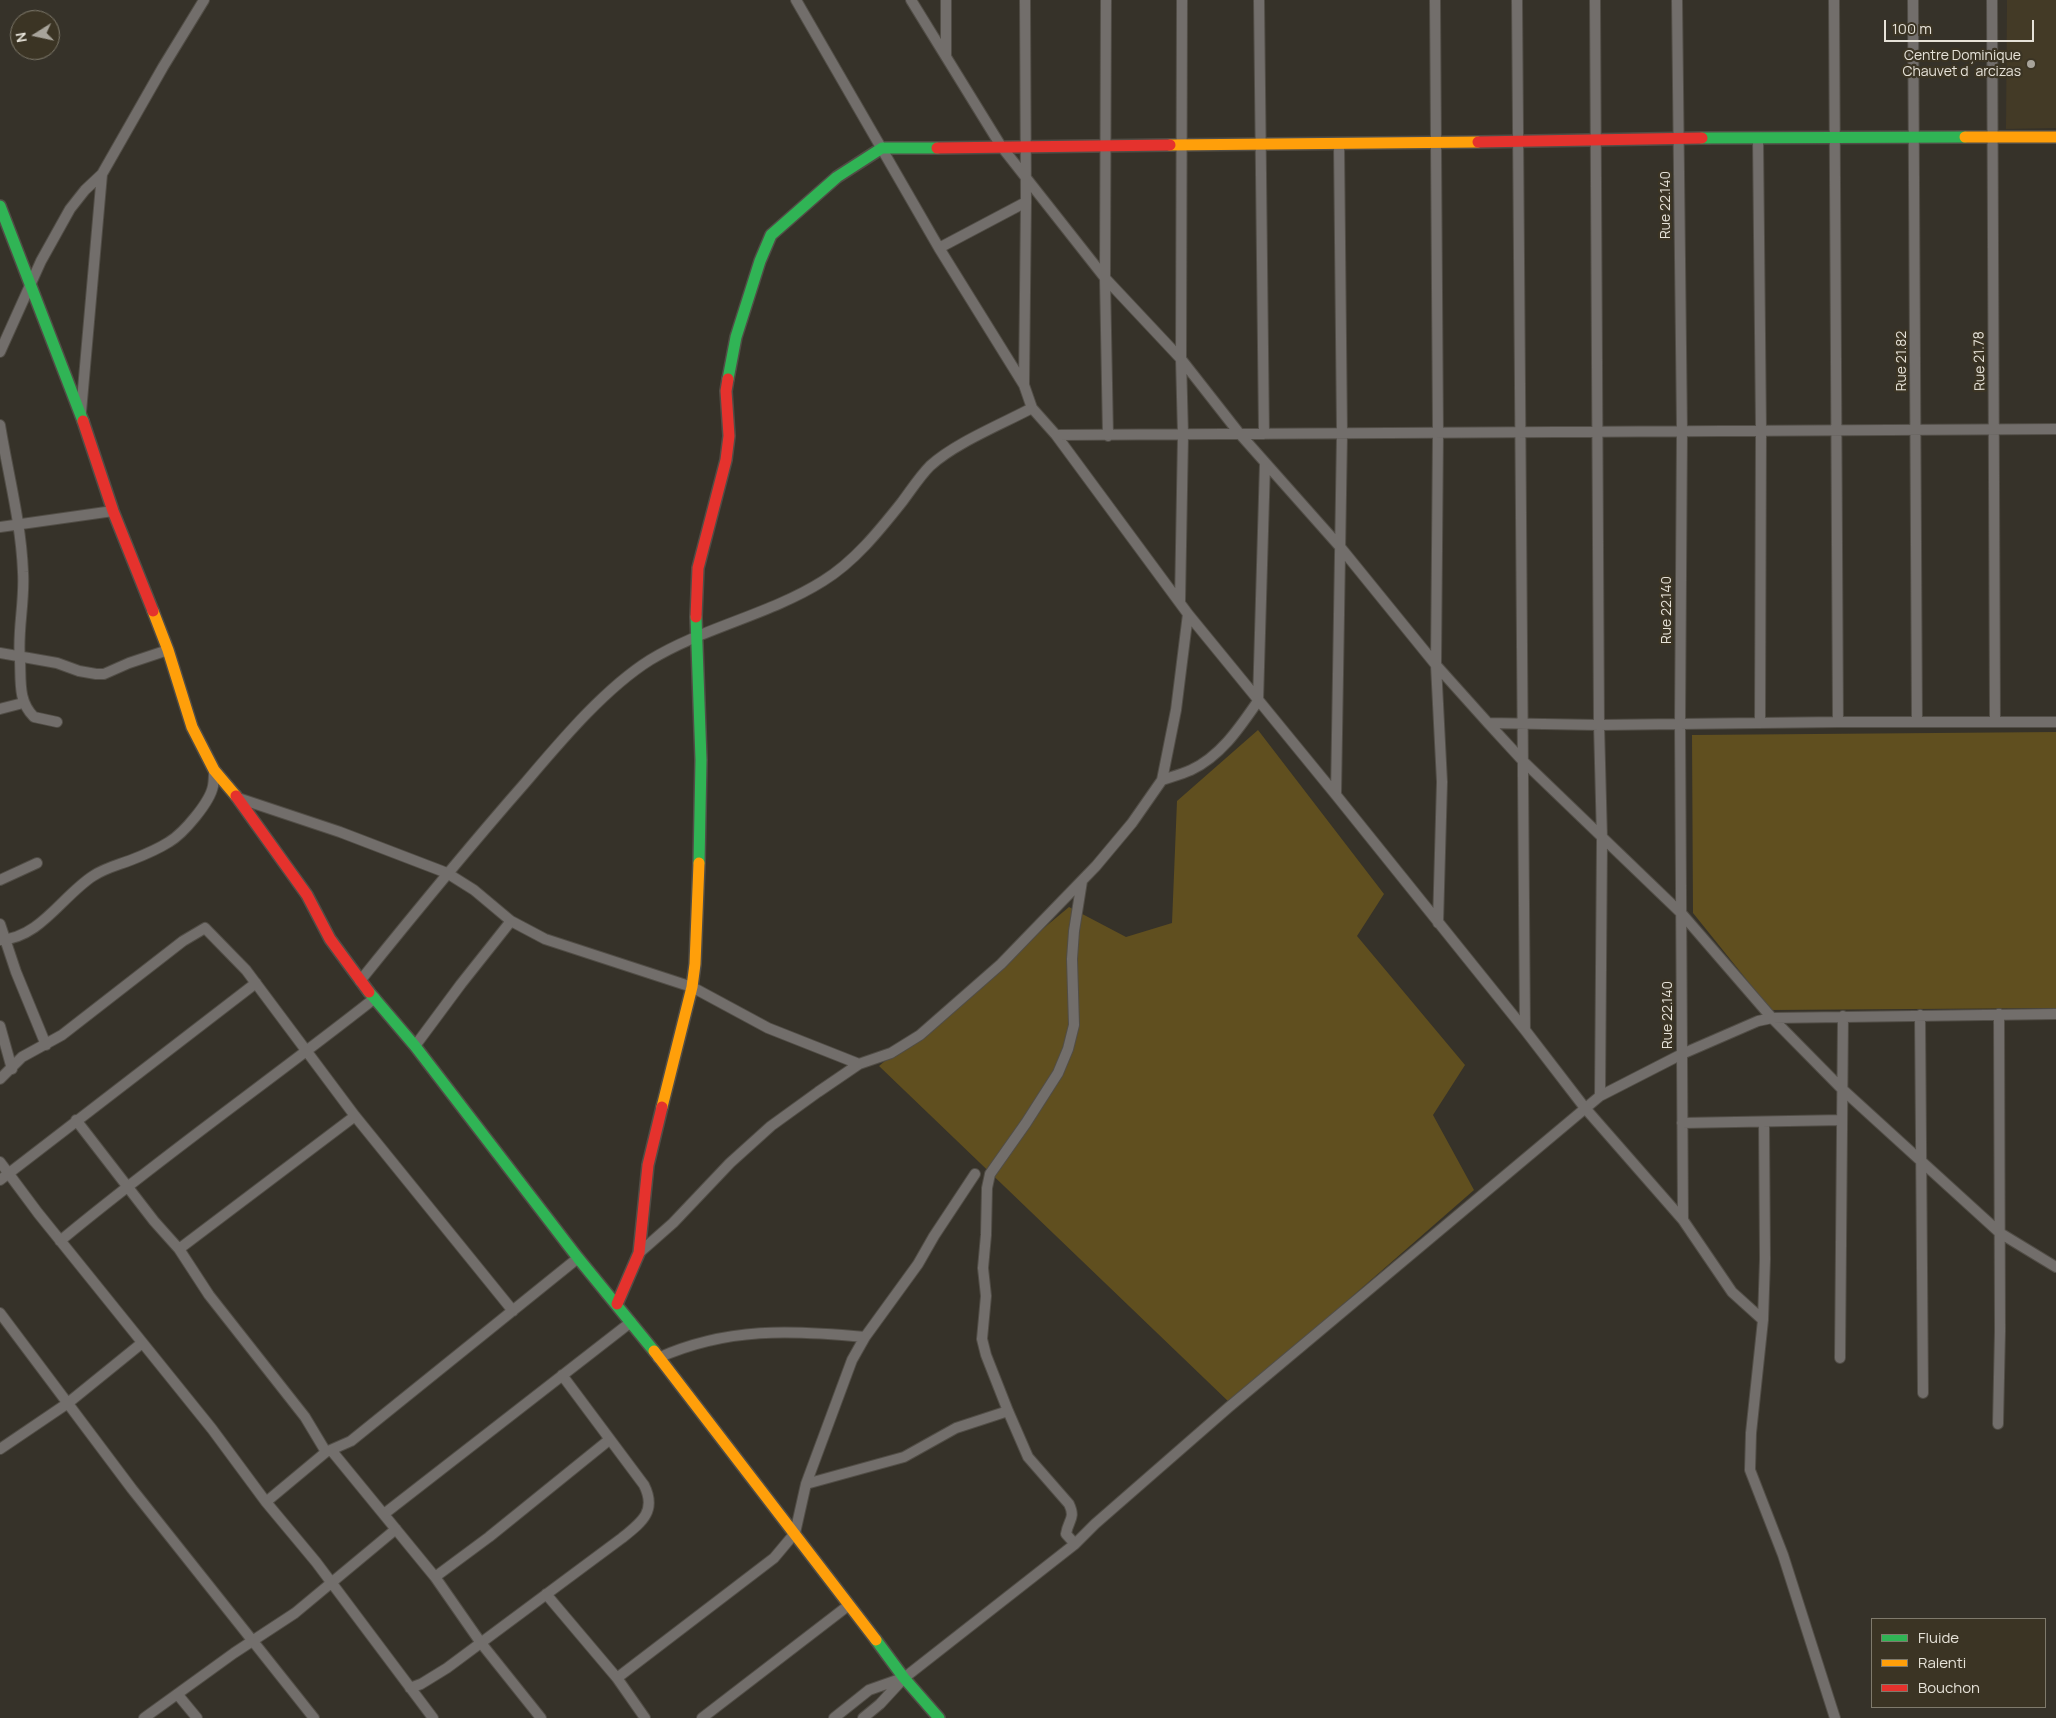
<!DOCTYPE html>
<meta charset="utf-8">
<style>
body{margin:0}
#map{position:relative;width:2056px;height:1718px;overflow:hidden;background:#363229;font-family:Manrope,sans-serif}
canvas{display:block}
.legend{position:absolute;left:1871px;top:1618px;width:175px;height:90px;box-sizing:border-box;background:#3b3424;border:1px solid #7f7a6c;margin:0;padding:6px 9px;list-style:none;font-size:15px;color:#e6e2d8}
.legend li{display:flex;align-items:center;gap:10px;height:25px}
.legend b{width:25px;border:1px solid #7f7a6c}
.north{position:absolute;left:10px;top:10px;width:50px;height:50px;box-sizing:border-box;background:#3b3424;border:1px solid #7f7a6c;border-radius:50%;rotate:260deg;font-size:14px;font-weight:700;line-height:20px;text-align:center;color:#e6e2d8}
.north::after{content:'';display:block;margin:auto;width:18px;height:22px;background:#a8a49b;clip-path:polygon(50% 0,100% 100%,50% 72%,0 100%)}
.scale{position:absolute;left:1884px;top:20px;width:150px;height:22px;box-sizing:border-box;border:2px solid #e6e2d8;border-top:0;padding-left:6px;font-size:15px;line-height:18px;white-space:nowrap;color:#e6e2d8;-webkit-text-stroke:4px #3b3424;paint-order:stroke}
</style>
<div id="map">
<canvas width="2056" height="1718"></canvas>
<ul class="legend">
<li><b style="height:6px;background:#30b455"></b>Fluide</li>
<li><b style="height:6px;background:#ff9f0a"></b>Ralenti</li>
<li><b style="height:6px;background:#e5322d"></b>Bouchon</li>
</ul>
<div class="north">N</div>
<div class="scale">100 m</div>
</div>
<script>
const ctx = document.querySelector('canvas').getContext('2d');
ctx.lineJoin = 'round';
function fill(path, color) {
  ctx.fillStyle = color;
  ctx.fill(path, 'evenodd');
}
function trace(path, color, width, dash) {
  ctx.strokeStyle = color;
  ctx.lineWidth = width;
  ctx.lineCap = dash ? 'butt' : 'round';
  ctx.setLineDash(dash || []);
  ctx.stroke(path);
}
function drawText(font, color, halo, rows, align = 'center') {
  ctx.font = font + ' Manrope,sans-serif';
  ctx.lineWidth = 4.5;
  ctx.setLineDash([]);
  ctx.textBaseline = 'middle';
  ctx.strokeStyle = halo;
  ctx.fillStyle = color;
  for (const [text, x, y, turn = 0] of rows) {
    ctx.save();
    ctx.translate(x, y);
    ctx.rotate((+turn || 0) * Math.PI / 180);
    ctx.textAlign = isNaN(turn) ? turn : align;
    if (halo) ctx.strokeText(text, 0, 0);
    ctx.fillText(text, 0, 0);
    ctx.restore();
  }
}
const built = new Path2D(`
 M2007,0H2056V128L2006,129Z`);
const green = new Path2D(`
 M1258,730L1384,894L1357,936L1465,1065L1433,1115L1474,1190L1230,1403L879,1066L1069,907L1126,937L1172,923L1177,801Z
 M2056,732V1008L1771,1010L1693,913L1692,735Z`);
const street = new Path2D(`
 M796,0L939,248L1024,385L1032,408L1056,435L1188,614L1336,795L1525,1030L1585,1108L1683,1220L1732,1292L1763,1320
 M911,0L1001,146L1105,278L1181,359L1239,433L1341,548L1436,665L1488,723L1523,761L1682,914L1772,1018L1842,1089L2000,1233L2056,1267
 M1106,0L1105,278L1108,436
 M1259,0L1264,434
 M1435,0L1438,433L1436,665L1442,782L1438,923
 M1517,0L1525,1030
 M1595,0L1599,725L1602,839L1600,1096
 M1677,0L1682,431L1680,723L1683,1220
 M1834,0L1838,722
 M1913,0L1917,721
 M1992,0L1995,722
 M946,55V0
 M1758,139L1761,430L1760,722
 M939,248L1026,202
 M0,352L41,261L70,209L85,190L102,174L163,67L204,0
 M1024,384L1026,202L1025,0
 M81,412L102,174
 M0,425C8,474 21,522 23,572C25,602 17,631 20,660C21,682 18,701 34,717L57,722
 M1056,435L2056,429
 M0,527L113,511
 M1180,602L1183,435L1181,359L1182,0
 M0,653L57,663L79,671L96,674H104L129,663L168,650
 M0,709L23,703
 M1488,723L1599,725L1838,722H2056
 M1162,780C1171,777 1182,774 1191,770C1221,756 1240,727 1258,701L1265,463
 M1336,795L1342,434L1339,144
 M238,798L340,832L447,873L474,890L511,921L545,939L692,987L768,1028L859,1064
 M0,880L37,863
 M0,924L16,972L46,1045
 M0,940C40,938 62,896 93,876C105,868 118,865 131,860C144,855 158,849 169,842C184,833 210,802 213,786C214,781 214,775 214,770
 M360,981C414,914 468,848 525,783C560,742 604,689 650,660C704,627 769,615 823,581C854,562 879,531 902,502C911,490 920,476 930,466C955,443 1002,424 1032,408
 M1920,1015L1923,1393
 M0,1026L12,1069
 M415,1046L461,984L511,921
 M0,1079L22,1057L62,1035L183,941L205,928L246,970L355,1116L513,1311
 M76,1120L154,1221L179,1249L209,1295L305,1417L326,1452
 M1764,1122L1765,1259L1763,1320L1751,1433L1750,1470L1783,1555L1835,1718
 M1682,1123L1842,1120
 M0,1162L38,1213L212,1429L266,1502L316,1562L433,1718
 M0,1180L256,983
 M60,1241C162,1156 271,1080 375,998
 M179,1249L355,1116
 M639,1253L673,1223L730,1163L771,1126L818,1092L859,1064L891,1053L920,1035L1001,964L1096,866L1132,823L1162,780L1176,710L1188,614
 M0,1313L132,1489L314,1718
 M658,1358C727,1327 791,1330 865,1337
 M1840,1358L1843,1016
 M1998,1424L2000,1331L1999,1014
 M0,1449L68,1403L142,1343
 M331,1450L435,1577L481,1643L541,1718
 M806,1484L904,1457L956,1428L1008,1411
 M266,1502L326,1452L351,1441L578,1258
 M384,1514L631,1322
 M1075,1544L1066,1534C1068,1520 1076,1519 1069,1504L1028,1457L1008,1411L986,1355L982,1339L986,1296L983,1268L986,1235L987,1188L990,1174L1026,1123L1058,1073L1068,1049L1074,1025L1072,959L1074,931L1082,881
 M435,1577L489,1537L609,1440
 M546,1594L617,1678L645,1718
 M617,1678L774,1558L795,1533L806,1484L852,1360L865,1337L918,1264L934,1236L975,1174
 M410,1688L421,1684L447,1668L622,1538C642,1522 657,1511 644,1485L562,1375
 M178,1695L197,1718
 M144,1718L234,1653L295,1613L396,1529
 M702,1718L849,1605
 M834,1718L869,1690L903,1678
 M863,1718L880,1704L904,1678L1075,1544L1095,1524L1229,1407L1600,1096L1682,1054L1758,1021L1772,1018L2056,1014`);
const fast = new Path2D(`
 M1702,138L1965,137
 M0,206L83,421
 M728,379L736,337L760,261L771,235L837,177L882,148H937
 M696,617L701,760L699,863
 M369,992L415,1046L578,1258L654,1351
 M876,1640L904,1678L939,1718`);
const slow = new Path2D(`
 M1965,137H2056
 M1170,145L1478,142
 M153,611L168,650L192,727L214,770L236,796
 M662,1107L692,987L695,964L699,863
 M654,1351L876,1640`);
const jam = new Path2D(`
 M1478,142L1702,138
 M937,148L1170,145
 M83,421L113,511L153,611
 M696,617L698,568L726,460L729,436L726,391L728,379
 M236,796L307,895L330,939L369,992
 M617,1304L639,1253L648,1165L662,1107`);
const markers = [
 [2031,64,5,"#a8a49b"]
];
const poiNames = [
 ["Centre Dominique",2021,56],
 ["Chauvet d´arcizas",2021,72]
];
const streetNames = [
 ["Rue 22.140",1666,205,-90],
 ["Rue 21.82",1902,361,-90],
 ["Rue 21.78",1980,361,-91],
 ["Rue 22.140",1667,610,-90],
 ["Rue 22.140",1668,1015,-90]
];
fill(built, '#433a26');
fill(green, '#604f1f');
trace(street, '#514d46', 12);
trace(fast, '#514d46', 14);
trace(slow, '#514d46', 14);
trace(jam, '#514d46', 14);
trace(street, '#726e6b', 10);
trace(fast, '#30b455', 11);
trace(slow, '#ff9f0a', 11);
trace(jam, '#e5322d', 11);
for (const [x, y, r, color] of markers) {
  const dot = new Path2D();
  dot.arc(x, y, r, 0, 2 * Math.PI);
  ctx.fillStyle = color;
  ctx.fill(dot);
  trace(dot, '#3b3424', 2);
}
drawText('14px', '#e6e2d8', '#3b3424', poiNames, 'right');
drawText('14px', '#e6e2d8', '#3b3424', streetNames);
</script>
